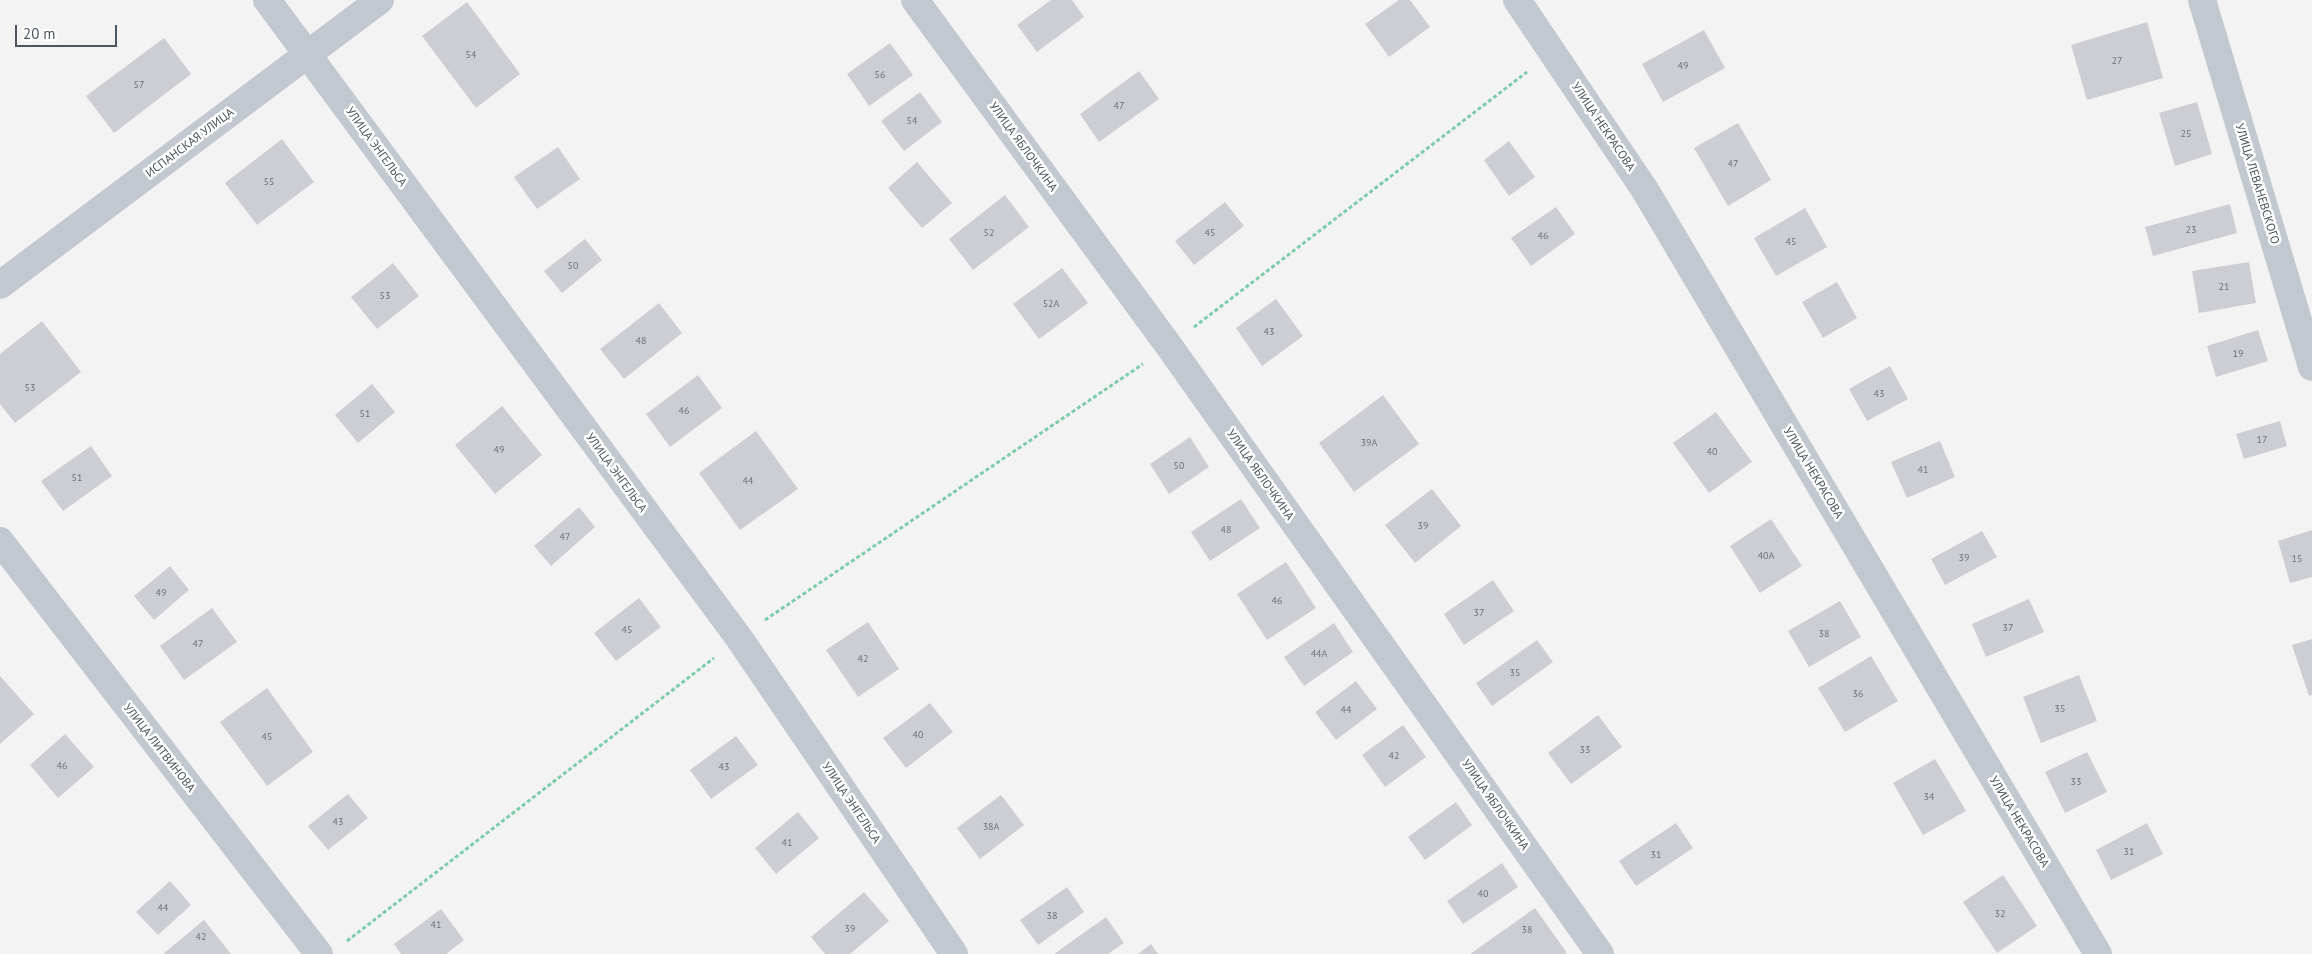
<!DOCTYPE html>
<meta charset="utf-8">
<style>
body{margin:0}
#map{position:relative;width:2312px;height:954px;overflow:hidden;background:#f4f3f3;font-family:"PT Sans",sans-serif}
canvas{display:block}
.scale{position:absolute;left:15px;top:25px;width:102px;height:22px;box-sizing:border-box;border:2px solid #4b545f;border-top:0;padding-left:6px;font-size:15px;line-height:18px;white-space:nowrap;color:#4b545f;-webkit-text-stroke:4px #fff;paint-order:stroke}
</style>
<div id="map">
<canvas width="2312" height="954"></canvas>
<div class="scale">20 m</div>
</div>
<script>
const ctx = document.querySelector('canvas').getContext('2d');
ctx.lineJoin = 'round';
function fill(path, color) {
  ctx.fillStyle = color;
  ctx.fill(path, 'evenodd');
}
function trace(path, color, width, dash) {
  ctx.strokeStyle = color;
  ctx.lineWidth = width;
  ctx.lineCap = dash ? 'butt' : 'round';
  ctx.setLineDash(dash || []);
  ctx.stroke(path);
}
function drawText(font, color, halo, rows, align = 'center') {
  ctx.font = font + ' "PT Sans",sans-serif';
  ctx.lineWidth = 5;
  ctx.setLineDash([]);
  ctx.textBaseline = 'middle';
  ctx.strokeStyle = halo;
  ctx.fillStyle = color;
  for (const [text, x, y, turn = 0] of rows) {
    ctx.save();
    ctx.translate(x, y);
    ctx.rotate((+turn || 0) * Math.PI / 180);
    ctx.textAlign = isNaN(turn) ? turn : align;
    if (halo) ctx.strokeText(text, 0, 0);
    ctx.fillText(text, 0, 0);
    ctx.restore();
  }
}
const building = new Path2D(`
 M1051,0H1072L1084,17L1037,52L1017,25Z
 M1399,0H1410L1430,27L1389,57L1365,24Z
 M467,2L520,74L476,108L422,36Z
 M2147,22L2163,78L2087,100L2071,45Z
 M1704,30L1725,68L1663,102L1642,64Z
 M164,38L191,74L114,133L86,96Z
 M890,43L913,75L869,106L847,74Z
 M1139,71L1159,99L1099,142L1080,114Z
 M920,92L942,122L904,151L881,121Z
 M2197,102L2212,154L2175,166L2159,113Z
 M1738,123L1771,180L1728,206L1694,148Z
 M282,139L314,182L257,225L225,183Z
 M1509,141L1535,177L1509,196L1484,160Z
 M558,147L580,179L537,209L514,177Z
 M917,162L952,203L922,228L888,188Z
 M1005,195L1029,227L973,270L949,239Z
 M1225,202L1244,226L1194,265L1175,241Z
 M2230,204L2237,233L2153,256L2145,227Z
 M1556,207L1575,234L1531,266L1511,238Z
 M1805,208L1827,247L1776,276L1754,238Z
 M585,239L602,260L562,293L544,271Z
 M2249,262L2256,303L2199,313L2192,271Z
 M393,263L419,296L377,329L351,297Z
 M1062,268L1088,303L1039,339L1013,304Z
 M1837,282L1857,318L1823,338L1802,302Z
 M1276,299L1303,336L1262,366L1236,328Z
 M659,303L682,333L624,379L600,349Z
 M42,321L81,372L15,423L0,404V354Z
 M2258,330L2268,361L2216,377L2207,346Z
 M1890,366L1908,399L1867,421L1849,389Z
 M698,375L722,408L670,447L646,414Z
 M372,384L395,412L358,443L335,415Z
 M1383,395L1419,444L1354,492L1319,443Z
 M502,406L542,455L495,494L455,445Z
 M1716,412L1752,462L1709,493L1673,443Z
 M2280,421L2287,446L2244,459L2236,434Z
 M756,431L798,489L740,530L699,473Z
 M1190,437L1209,467L1169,494L1150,464Z
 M1940,441L1955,477L1907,498L1891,462Z
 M91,446L112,476L63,511L41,481Z
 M1432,489L1461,526L1415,563L1385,525Z
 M1241,499L1260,528L1210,561L1191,532Z
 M579,507L595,527L551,566L534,546Z
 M1771,519L1802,566L1760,593L1730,546Z
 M2312,530V577L2290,583L2278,541Z
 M1982,531L1997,557L1945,585L1931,559Z
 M1286,562L1316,608L1267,640L1237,594Z
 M170,566L189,590L154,620L134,596Z
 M1493,580L1514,611L1464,645L1444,614Z
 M639,598L661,627L616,661L594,633Z
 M2029,599L2044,632L1986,657L1972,624Z
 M1840,601L1861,637L1809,667L1788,631Z
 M212,608L237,642L184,680L160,646Z
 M868,622L899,669L858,697L826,650Z
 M1334,623L1353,652L1304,686L1284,657Z
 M2312,639V695L2309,696L2292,645Z
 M1537,640L1553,662L1492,706L1476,683Z
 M1871,656L1898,701L1845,732L1818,688Z
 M2079,675L2097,721L2041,743L2023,697Z
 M0,676L34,714L0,744Z
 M1356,681L1377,709L1336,740L1315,712Z
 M267,688L313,752L267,786L220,722Z
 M930,703L953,732L906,768L883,738Z
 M1598,715L1622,747L1571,784L1548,753Z
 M1403,725L1426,757L1385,787L1362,755Z
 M65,734L94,767L58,798L30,765Z
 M736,736L758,765L711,799L690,770Z
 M2087,752L2107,792L2065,813L2045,772Z
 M1935,759L1966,811L1923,835L1893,783Z
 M348,794L368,818L328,850L308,826Z
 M1001,795L1024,825L980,859L957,828Z
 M1456,802L1472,825L1425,860L1408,837Z
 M798,812L819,838L776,874L755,848Z
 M1676,823L1693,848L1636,886L1619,861Z
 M2147,823L2163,854L2111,880L2096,850Z
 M1502,863L1518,887L1463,924L1447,901Z
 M2003,875L2037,926L1997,953L1963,902Z
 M170,881L191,905L158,935L136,912Z
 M1067,887L1084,912L1038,945L1020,920Z
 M864,892L889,921L850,954H825L811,937Z
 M1535,908L1567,953L1565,954H1470Z
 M441,909L464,940L446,954H401L394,944Z
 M1106,917L1124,943L1108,954H1054Z
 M204,920L231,954H163Z
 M1151,944L1158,954H1138Z`);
const path = new Path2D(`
 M1194,327L1527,72
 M765,620L1143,364
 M347,941L714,658`);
const minor = new Path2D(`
 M267,0L739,638L954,954
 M915,0L1169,346L1600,954
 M1517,0L1645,190L2098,954
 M2202,0L2312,367
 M0,285L380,0
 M0,541L319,954`);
const numberNames = [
 ["54",471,55],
 ["27",2117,61],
 ["49",1683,66],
 ["56",880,75],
 ["57",139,85],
 ["47",1119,106],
 ["54",912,121],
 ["25",2186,134],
 ["47",1733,164],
 ["55",269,182],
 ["23",2191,230],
 ["52",989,233],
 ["45",1210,233],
 ["46",1543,236],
 ["45",1791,242],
 ["50",573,266],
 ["21",2224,287],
 ["53",385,296],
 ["52А",1051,304],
 ["43",1269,332],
 ["48",641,341],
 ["19",2238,354],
 ["53",30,388],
 ["43",1879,394],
 ["46",684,411],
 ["51",365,414],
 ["17",2262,440],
 ["39А",1369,443],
 ["49",499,450],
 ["40",1712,452],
 ["50",1179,466],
 ["41",1923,470],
 ["51",77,478],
 ["44",748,481],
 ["39",1423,526],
 ["48",1226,530],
 ["47",565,537],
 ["40А",1766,556],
 ["39",1964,558],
 ["15",2297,559],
 ["49",161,593],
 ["46",1277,601],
 ["37",1479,613],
 ["37",2008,628],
 ["45",627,630],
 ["38",1824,634],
 ["47",198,644],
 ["44А",1319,654],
 ["42",863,659],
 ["35",1515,673],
 ["36",1858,694],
 ["35",2060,709],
 ["44",1346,710],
 ["40",918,735],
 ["45",267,737],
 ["33",1585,750],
 ["42",1394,756],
 ["46",62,766],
 ["43",724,767],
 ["33",2076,782],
 ["34",1929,797],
 ["43",338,822],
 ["38А",991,827],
 ["41",787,843],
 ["31",2129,852],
 ["31",1656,855],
 ["40",1483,894],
 ["44",163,908],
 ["32",2000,914],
 ["38",1052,916],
 ["41",436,925],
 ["39",850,929],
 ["38",1527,930],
 ["42",201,937]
];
const streetNames = [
 ["УЛИЦА НЕКРАСОВА",1603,127,56],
 ["ИСПАНСКАЯ УЛИЦА",190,143,-37],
 ["УЛИЦА ЭНГЕЛЬСА",376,147,54],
 ["УЛИЦА ЯБЛОЧКИНА",1023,147,54],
 ["УЛИЦА ЛЕВАНЕВСКОГО",2257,184,73],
 ["УЛИЦА ЭНГЕЛЬСА",616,473,54],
 ["УЛИЦА НЕКРАСОВА",1813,473,59],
 ["УЛИЦА ЯБЛОЧКИНА",1260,475,55],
 ["УЛИЦА ЛИТВИНОВА",159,748,52],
 ["УЛИЦА ЭНГЕЛЬСА",851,803,56],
 ["УЛИЦА ЯБЛОЧКИНА",1495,805,55],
 ["УЛИЦА НЕКРАСОВА",2019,822,59]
];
fill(building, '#cdced4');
trace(path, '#7dccab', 3, [4, 2.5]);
trace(minor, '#c1c8d0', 28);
drawText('10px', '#6c727c', null, numberNames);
drawText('12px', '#4b545f', '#fff', streetNames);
</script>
